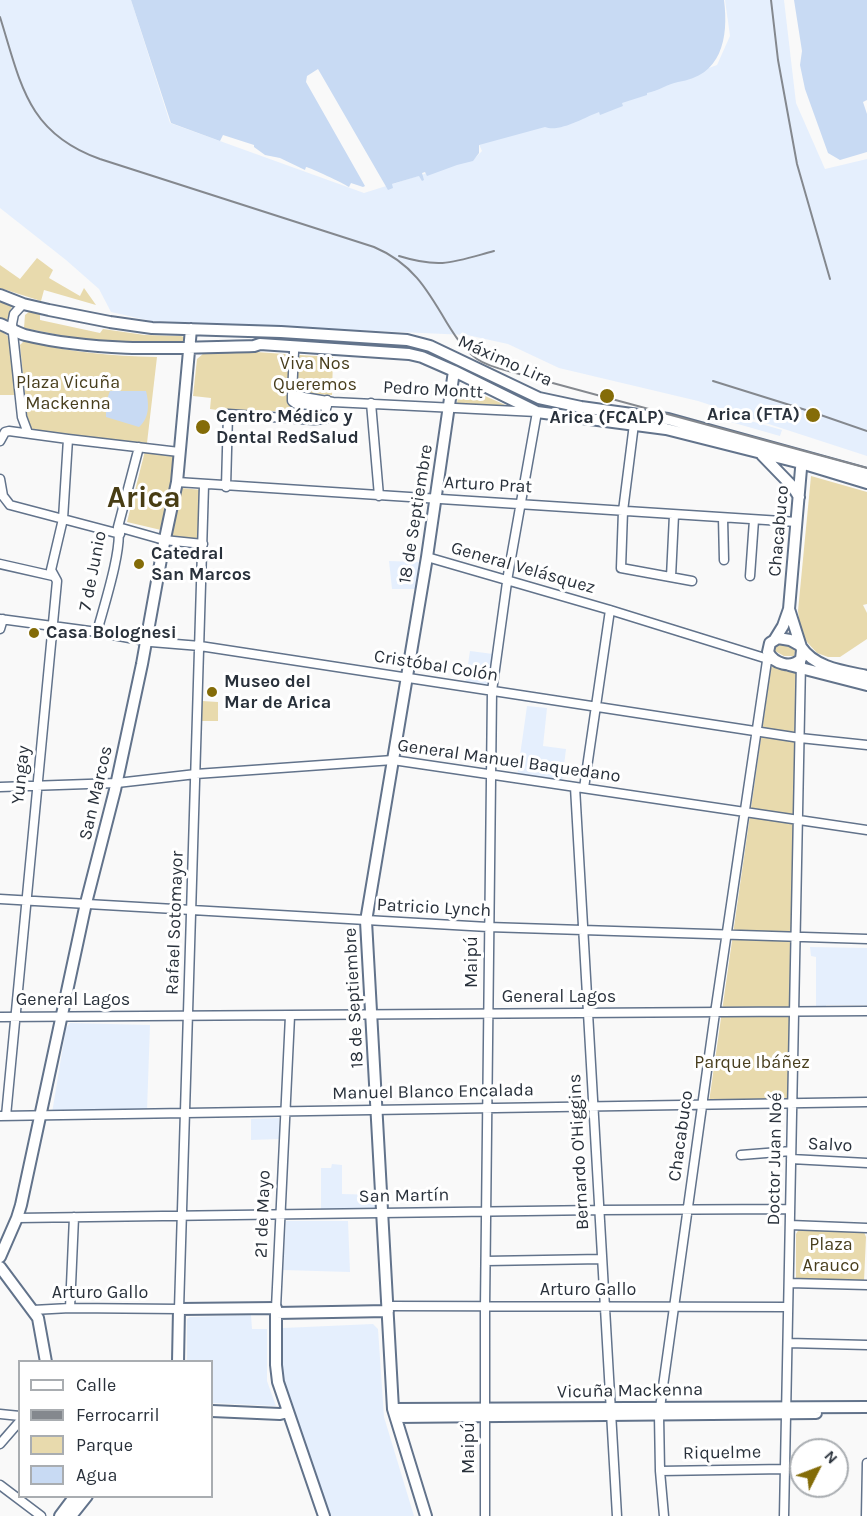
<!DOCTYPE html>
<meta charset="utf-8">
<style>
body{margin:0}
#map{position:relative;width:867px;height:1516px;overflow:hidden;background:#f9f9f9;font-family:Karla,sans-serif}
canvas{display:block}
.legend{position:absolute;left:18px;top:1360px;width:195px;height:138px;box-sizing:border-box;background:#fff;border:2px solid #a9adb1;margin:0;padding:8px 10px;list-style:none;font-size:18px;color:#29313b}
.legend li{display:flex;align-items:center;gap:12px;height:30px}
.legend b{width:30px;border:2px solid #a9adb1}
.north{position:absolute;left:789px;top:1438px;width:60px;height:60px;box-sizing:border-box;background:#fff;border:2px solid #a9adb1;border-radius:50%;rotate:48deg;font-size:16px;font-weight:700;line-height:24px;text-align:center;color:#29313b}
.north::after{content:'';display:block;margin:auto;width:21px;height:27px;background:#846c08;clip-path:polygon(50% 0,100% 100%,50% 72%,0 100%)}
</style>
<div id="map">
<canvas width="867" height="1516"></canvas>
<ul class="legend">
<li><b style="height:8px;background:#fff"></b>Calle</li>
<li><b style="height:8px;background:#84888e"></b>Ferrocarril</li>
<li><b style="height:16px;background:#e8daad"></b>Parque</li>
<li><b style="height:16px;background:#c8daf3"></b>Agua</li>
</ul>
<div class="north">N</div>
</div>
<script>
const ctx = document.querySelector('canvas').getContext('2d');
ctx.lineJoin = 'round';
function fill(path, color) {
  ctx.fillStyle = color;
  ctx.fill(path, 'evenodd');
}
function trace(path, color, width, dash) {
  ctx.strokeStyle = color;
  ctx.lineWidth = width;
  ctx.lineCap = dash ? 'butt' : 'round';
  ctx.setLineDash(dash || []);
  ctx.stroke(path);
}
function drawText(font, color, halo, rows, align = 'center') {
  ctx.font = font + ' Karla,sans-serif';
  ctx.lineWidth = 6;
  ctx.setLineDash([]);
  ctx.textBaseline = 'middle';
  ctx.strokeStyle = halo;
  ctx.fillStyle = color;
  for (const [text, x, y, turn = 0] of rows) {
    ctx.save();
    ctx.translate(x, y);
    ctx.rotate((+turn || 0) * Math.PI / 180);
    ctx.textAlign = isNaN(turn) ? turn : align;
    if (halo) ctx.strokeText(text, 0, 0);
    ctx.fillText(text, 0, 0);
    ctx.restore();
  }
}
const built = new Path2D(`
 M0,0H131L170,123L364,193L475,158L482,151L478,142L599,109L600,112L622,104V100L717,65L730,36L725,0H784L796,103L825,169L867,159V456L698,401L559,368L508,344L467,335L151,321L111,312L99,289L66,260L0,208Z
 M712,410L782,430L780,436L710,416Z
 M389,561L419,562L415,589H392Z
 M470,651L493,654L488,688L465,684Z
 M527,706L547,708L543,746L566,749L562,782L517,777Z
 M810,947L867,948V1005H826V1008H816V957L811,956Z
 M70,1023L150,1025L147,1111L52,1113L66,1028Z
 M279,1118V1139L251,1140V1119Z
 M332,1164L342,1165V1194L378,1195V1209L321,1210V1168H331Z
 M286,1221H348L350,1272L283,1270Z
 M251,1315L252,1329H267V1381L276,1406L212,1403V1362L187,1361V1319L190,1317Z
 M373,1324L378,1329L384,1417L414,1516H320L284,1396L281,1364L283,1328Z`);
const green = new Path2D(`
 M37,258L53,270L49,278L80,296L84,288L96,305L44,290L41,301L0,288V265L20,279Z
 M0,301L12,306L6,323L0,320Z
 M30,311L40,314V320L100,333L103,329L145,335L181,336L184,337L186,341L124,343L79,339L24,328L25,315Z
 M0,330L10,338L15,395H0Z
 M24,341C68,352 112,356 157,357L147,443L32,433L28,425L20,345Z
 M242,351L285,354L291,360L290,412L228,409L223,414L217,413V410L210,409L211,398L193,396L197,359L204,353Z
 M300,355L333,357L332,395L296,393L298,357Z
 M460,385L510,407L457,403Z
 M145,451L175,454L173,482L161,530L127,522Z
 M811,476L867,492V604L863,605L867,613V639L840,657H828L817,653L806,641L801,632L798,611Z
 M181,488L202,490L198,542L172,538Z
 M784,643L794,648L795,652L794,656H784L775,651L777,644Z
 M774,665L795,672L797,674L789,1097L787,1100L709,1102L771,668Z
 M202,701L218,702V721H202Z
 M799,1229L864,1232L866,1237L864,1281L796,1278V1234Z`);
const water = new Path2D(`
 M131,0H724C729,39 721,76 678,82C668,84 658,91 647,93V95L622,103L623,106L600,115L599,112C585,117 559,133 545,127L479,145V153L473,161L457,165L427,176L425,172L422,173L424,180L422,181L419,176L392,184L393,188L388,190L318,69L307,76L306,82L365,186L363,187L351,183L349,187C343,183 311,168 306,167L305,170L280,158L265,155L254,147V145L223,135L220,141L171,123Z
 M794,0H867V100L863,102L867,114V152L840,160L828,153L805,89L800,65L802,51Z
 M110,391H146C149,403 150,418 139,427L106,417V402Z`);
const minor = new Path2D(`
 M23,304L14,314L12,324L22,417L28,433
 M294,352L292,395L333,402L537,412L508,575L492,691L485,1307V1516
 M292,395V401L296,404L327,406
 M371,403L379,496
 M634,424L623,511L621,568L692,581
 M0,441L5,432L9,431L68,439L179,452
 M0,479L3,496L10,505L120,534
 M177,482L797,522
 M226,487L228,414L314,420L325,419L327,400
 M723,518L724,560
 M118,527L164,540L203,544
 M427,557L610,610L771,660
 M0,564L53,576
 M750,576L754,520
 M671,577L674,515
 M0,619L97,632L151,642L200,646L800,738L867,745
 M0,629L3,619
 M97,632C103,609 123,548 118,527L139,447
 M0,787L117,783L196,774L393,760L867,830
 M575,787L617,1516
 M584,788L610,610
 M0,899L488,927L867,939
 M0,1017L867,1011
 M0,1116L867,1102
 M6,1116L57,581L51,570L63,519L68,439
 M741,1155L791,1151
 M791,1159L867,1163
 M17,1218L599,1210L790,1209
 M790,1225L867,1228
 M486,1261L602,1259
 M789,1283L867,1285
 M388,1306L788,1307
 M70,1308L74,1217
 M276,1308L290,1016
 M33,1310L70,1308L179,1309L204,485
 M788,1343L867,1345
 M0,1414L20,1416
 M0,1444L20,1421
 M660,1471L785,1469
 M0,1485L41,1516
 M664,1516L660,1471L659,1415L715,1013L768,654
 M784,1516L801,662
 M866,1516L867,1463`);
const major = new Path2D(`
 M0,295L23,304L49,310L110,322L152,328L281,332L407,340L430,346L539,398L581,407L668,419L867,474
 M0,324C8,327 17,333 25,335C100,353 178,348 254,346L260,344L409,354L422,357L454,371L537,412L666,429L801,463L867,483
 M762,455L793,487L799,497
 M789,609L802,650L801,659C791,669 774,664 768,652L770,643L778,638L790,640L799,645
 M775,639L783,626L789,609L802,457
 M801,647C815,668 843,671 867,676
 M789,665L867,685
 M0,1257L17,1218L21,1205L86,903L115,790L142,664L163,548L177,482L191,329
 M0,1267L38,1318L46,1362
 M276,1313L388,1311
 M178,1362L179,1309L276,1308V1365L278,1382L324,1516
 M393,1409L867,1407
 M212,1411L280,1414L288,1412
 M396,1417L816,1413
 M60,1516L75,1496
 M71,1516L87,1496
 M426,1516L393,1409L366,921L427,557L454,371`);
const rail = new Path2D(`
 M771,0L778,60L797,164L830,279
 M0,17C21,84 27,133 100,159L374,247C412,263 427,289 447,323C455,336 464,350 477,359C487,366 500,369 512,372L867,468
 M399,256C441,269 454,262 494,251
 M713,381L809,411L867,431`);
const markers = [
 [607,396,8,"#846c08"],
 [813,415,8,"#846c08"],
 [203,427,8,"#846c08"],
 [139,564,6,"#846c08"],
 [34,633,6,"#846c08"],
 [212,692,6,"#846c08"]
];
const streetNames = [
 ["Máximo Lira",505,361,24],
 ["Pedro Montt",433,390,3],
 ["Arturo Prat",488,485,3],
 ["18 de Septiembre",416,514,-81],
 ["Chacabuco",779,531,-85],
 ["General Velásquez",523,568,16],
 ["7 de Junio",93,571,-79],
 ["Cristóbal Colón",436,666,9],
 ["General Manuel Baquedano",509,761,8],
 ["Yungay",21,775,-84],
 ["San Marcos",96,793,-77],
 ["Patricio Lynch",434,908,3],
 ["Rafael Sotomayor",175,923,-88],
 ["Maipú",472,962,-90],
 ["General Lagos",559,997],
 ["18 de Septiembre",354,998,-93],
 ["General Lagos",73,1000],
 ["Manuel Blanco Encalada",433,1092,-1],
 ["Chacabuco",681,1136,-82],
 ["Salvo",830,1145,3],
 ["Bernardo O'Higgins",579,1152,-93],
 ["Doctor Juan Noé",775,1159,-89],
 ["San Martín",404,1196,-1],
 ["21 de Mayo",263,1214,-88],
 ["Arturo Gallo",588,1290],
 ["Arturo Gallo",100,1293],
 ["Vicuña Mackenna",630,1391,-1],
 ["Maipú",469,1448,-90],
 ["Riquelme",722,1453,-1]
];
const parkNames = [
 ["Viva Nos",315,364],
 ["Queremos",315,385],
 ["Plaza Vicuña",68,383],
 ["Mackenna",68,404],
 ["Parque Ibáñez",752,1063],
 ["Plaza",831,1245],
 ["Arauco",831,1266]
];
const poiNames = [
 ["Arica (FTA)",800,415,"right"],
 ["Centro Médico y",216,417],
 ["Dental RedSalud",216,438],
 ["Arica (FCALP)",607,418,"center"],
 ["Catedral",151,554],
 ["San Marcos",151,575],
 ["Casa Bolognesi",46,633],
 ["Museo del",224,682],
 ["Mar de Arica",224,703]
];
const townNames = [
 ["Arica",144,498]
];
fill(built, '#e5effd');
fill(green, '#e8daad');
fill(water, '#c8daf3');
trace(minor, '#62738b', 11);
trace(major, '#62738b', 14);
trace(minor, '#fff', 8);
trace(major, '#fff', 10);
trace(rail, '#84888e', 2);
for (const [x, y, r, color] of markers) {
  const dot = new Path2D();
  dot.arc(x, y, r, 0, 2 * Math.PI);
  ctx.fillStyle = color;
  ctx.fill(dot);
  trace(dot, '#fff', 2);
}
drawText('18px', '#29313b', '#fff', streetNames);
drawText('18px', '#483e1d', '#fff', parkNames);
drawText('bold 18px', '#29313b', '#fff', poiNames, 'left');
drawText('bold 30px', '#483d14', '#fff', townNames);
</script>
